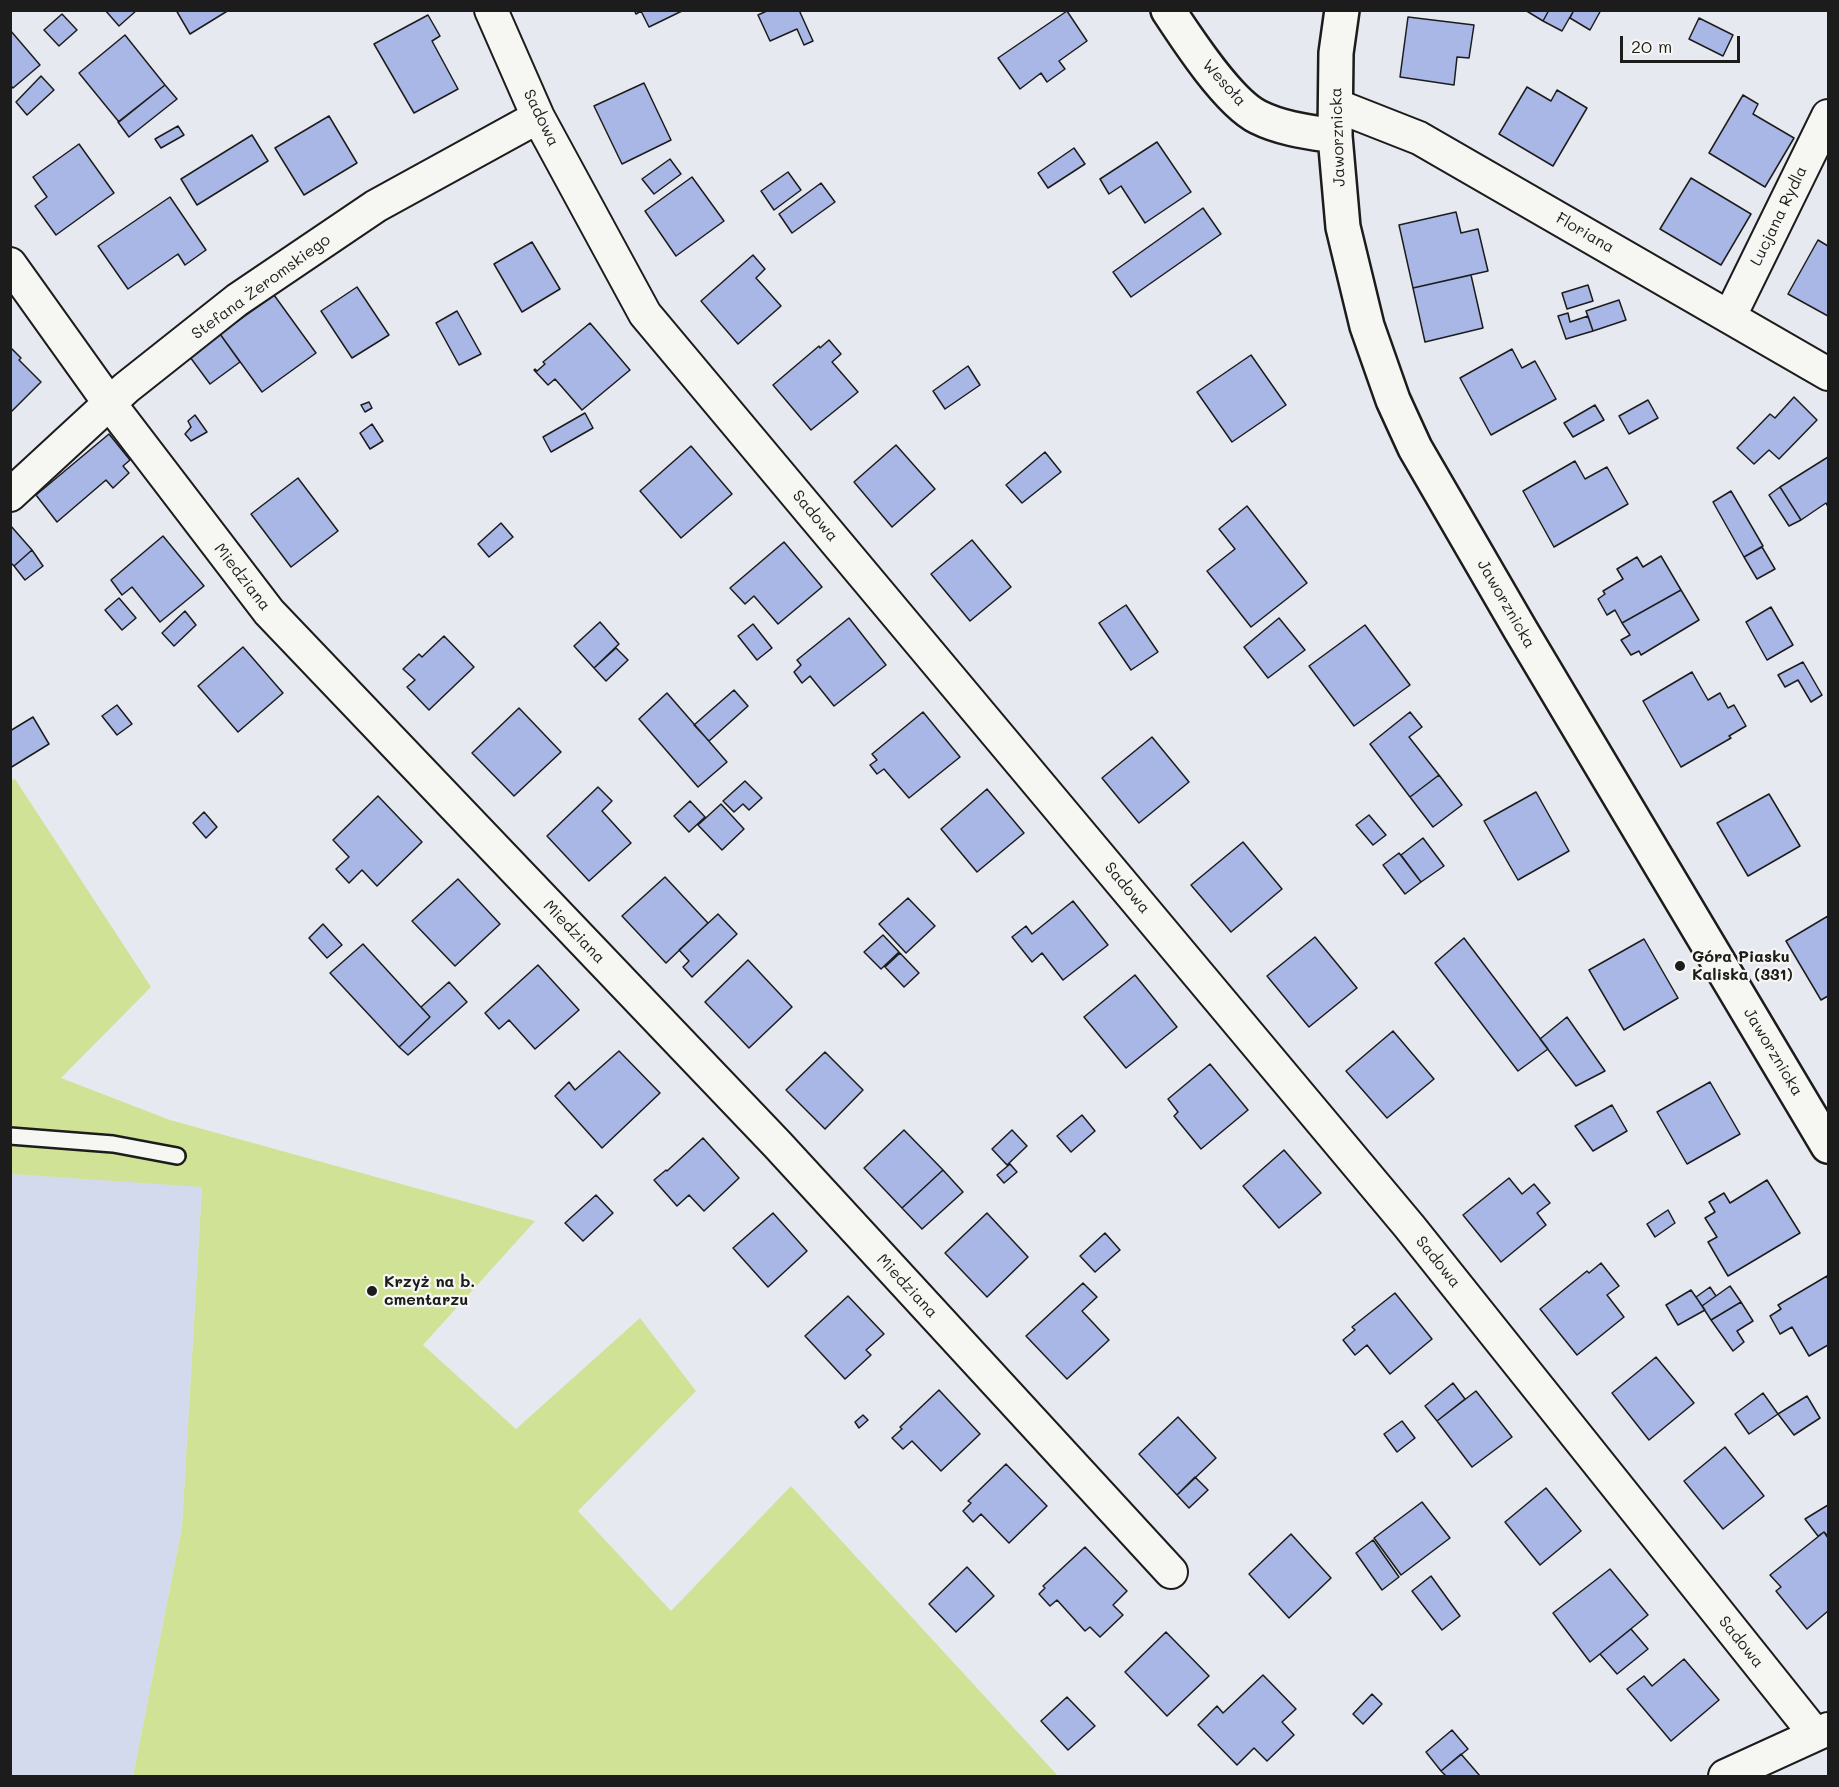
<!DOCTYPE html>
<meta charset="utf-8">
<style>
body{margin:0}
#map{position:relative;width:1839px;height:1787px;overflow:hidden;background:#e7e9f0;font-family:Mali,sans-serif}
canvas{display:block}
.frame{position:absolute;inset:0;border:12px solid #1c1c1c;pointer-events:none}
.scale{position:absolute;left:1620px;top:36px;width:120px;height:27px;box-sizing:border-box;border:3px solid #1c1c1c;border-top:0;padding-left:8px;font-size:18px;line-height:21px;white-space:nowrap;color:#1c1c1c;-webkit-text-stroke:4px #f6f6f2;paint-order:stroke}
</style>
<div id="map">
<canvas width="1839" height="1787"></canvas>
<div class="frame"></div>
<div class="scale">20 m</div>
</div>
<script>
const ctx = document.querySelector('canvas').getContext('2d');
ctx.lineJoin = 'round';
function fill(path, color) {
  ctx.fillStyle = color;
  ctx.fill(path, 'evenodd');
}
function trace(path, color, width, dash) {
  ctx.strokeStyle = color;
  ctx.lineWidth = width;
  ctx.lineCap = dash ? 'butt' : 'round';
  ctx.setLineDash(dash || []);
  ctx.stroke(path);
}
function drawText(font, color, halo, rows, align = 'center') {
  ctx.font = font + ' Mali,sans-serif';
  ctx.lineWidth = 4.5;
  ctx.setLineDash([]);
  ctx.textBaseline = 'middle';
  ctx.strokeStyle = halo;
  ctx.fillStyle = color;
  for (const [text, x, y, turn = 0] of rows) {
    ctx.save();
    ctx.translate(x, y);
    ctx.rotate((+turn || 0) * Math.PI / 180);
    ctx.textAlign = isNaN(turn) ? turn : align;
    if (halo) ctx.strokeText(text, 0, 0);
    ctx.fillText(text, 0, 0);
    ctx.restore();
  }
}
const built = new Path2D(`
 M10,1174L202,1186L182,1527L133,1776H11Z`);
const green = new Path2D(`
 M15,779L151,987L61,1078L170,1120L535,1221L423,1345L516,1429L640,1318L696,1391L578,1511L671,1611L791,1486L1058,1776H133L182,1527L202,1187L11,1174L10,781Z`);
const building = new Path2D(`
 M105,10H137L119,26Z
 M176,10H229L190,34Z
 M634,10H684L649,27L641,11L636,14Z
 M769,10H799L813,41L804,45L797,29L770,41L758,15Z
 M1525,10H1549L1543,21Z
 M1549,10H1574L1562,31L1543,21Z
 M1574,10H1601L1590,30L1570,18Z
 M1067,11L1087,41L1059,61L1065,69L1047,82L1041,73L1020,89L998,58Z
 M62,14L77,30L59,46L44,30Z
 M428,15L440,36L432,41L458,89L414,113L374,44Z
 M1408,17L1474,25L1469,58L1457,57L1454,85L1400,77Z
 M1699,18L1733,35L1723,56L1689,39Z
 M10,30L40,65L13,88L10,85Z
 M125,35L165,85L119,122L79,73Z
 M41,76L54,90L27,115L16,102Z
 M644,83L671,140L622,164L594,106Z
 M165,85L177,99L129,137L118,122Z
 M1527,87L1551,101L1557,90L1587,108L1553,166L1499,134Z
 M1743,95L1758,104L1753,114L1794,138L1765,187L1709,153Z
 M329,116L357,163L304,195L275,148Z
 M178,126L184,135L161,148L155,139Z
 M252,135L268,161L197,205L181,179Z
 M1157,142L1191,192L1145,223L1121,186L1109,194L1100,179Z
 M79,144L114,193L56,235L35,206L47,197L33,177Z
 M1074,148L1085,164L1048,188L1038,173Z
 M670,159L681,174L654,194L642,179Z
 M788,172L801,190L774,210L761,191Z
 M692,177L724,221L676,256L645,211Z
 M1691,178L1751,214L1721,265L1660,229Z
 M821,183L835,202L792,233L779,214Z
 M170,197L206,250L185,265L178,254L128,289L98,246Z
 M1203,208L1221,234L1131,297L1113,272Z
 M1456,212L1461,233L1478,229L1488,271L1413,288L1399,225Z
 M1818,240L1828,246V316L1788,294Z
 M532,242L560,289L522,312L494,264Z
 M753,255L765,269L756,278L781,306L738,344L701,301Z
 M1471,275L1483,328L1425,342L1413,288Z
 M1588,285L1593,301L1567,309L1562,293Z
 M357,287L389,335L352,358L321,311Z
 M274,295L316,353L262,392L220,334Z
 M1619,300L1626,320L1593,331L1586,311Z
 M457,311L481,354L459,365L436,323Z
 M1568,313L1570,322L1588,316L1593,331L1566,339L1558,316Z
 M590,323L630,370L582,410L555,379L548,385L534,370L535,369L537,371L545,364L543,362Z
 M220,334L240,362L210,384L190,357Z
 M829,340L841,354L832,362L858,392L811,430L773,385L819,346L820,348Z
 M10,347L21,358L19,360L41,382L10,413Z
 M1512,349L1522,368L1535,361L1556,399L1491,435L1460,378Z
 M1251,355L1286,405L1232,442L1197,392Z
 M968,366L980,385L945,409L933,391Z
 M1794,397L1817,420L1779,459L1769,450L1754,464L1737,448L1770,414L1775,418Z
 M1648,400L1658,418L1629,434L1619,416Z
 M369,402L372,408L365,412L361,405Z
 M1595,405L1604,420L1573,437L1564,423Z
 M585,413L593,428L551,452L543,437Z
 M195,415L207,432L191,441L185,434L191,427L188,421Z
 M372,424L383,441L370,449L360,433Z
 M109,434L130,460L123,466L129,473L113,488L106,480L57,522L36,495Z
 M896,445L935,489L892,527L854,482Z
 M691,446L732,494L681,538L640,491Z
 M1045,452L1061,472L1022,503L1006,485Z
 M1828,457V507L1826,503L1801,520L1780,487Z
 M1575,461L1585,479L1607,467L1628,504L1554,547L1523,491Z
 M298,478L338,531L291,567L251,514Z
 M1780,487L1801,520L1789,526L1769,495Z
 M1731,491L1763,546L1744,557L1713,502Z
 M1247,506L1307,583L1251,627L1207,571L1235,549L1219,529Z
 M501,523L513,537L489,557L478,544Z
 M10,525L32,550L14,566L10,562Z
 M163,536L204,586L160,622L132,587L122,595L111,580Z
 M972,540L1011,587L970,621L931,574Z
 M784,542L822,587L778,624L754,596L745,604L730,588Z
 M1762,547L1775,569L1757,579L1744,557Z
 M32,550L43,566L25,580L14,566Z
 M1661,556L1681,590L1622,623L1615,610L1607,615L1598,599L1605,594L1603,591L1623,579L1617,569L1637,557L1643,567Z
 M1681,590L1699,620L1641,655L1639,651L1631,655L1621,640L1630,635L1622,623Z
 M119,598L136,618L122,630L105,610Z
 M1126,605L1158,652L1131,670L1099,623Z
 M1771,607L1793,645L1767,660L1746,622Z
 M185,611L196,625L174,646L162,633Z
 M849,618L886,665L834,706L810,676L802,683L794,672L801,665L797,660Z
 M1279,618L1305,650L1268,678L1244,647Z
 M600,622L619,644L594,668L574,646Z
 M753,624L772,648L757,660L738,636Z
 M1365,625L1410,685L1354,726L1309,666Z
 M444,636L474,667L429,710L407,687L415,680L403,669L419,654L422,657Z
 M243,647L283,693L238,732L198,686Z
 M616,648L628,660L606,681L594,668Z
 M1803,662L1822,695L1811,702L1798,680L1785,687L1778,675Z
 M1692,672L1708,700L1720,693L1728,708L1734,705L1746,726L1729,736L1731,738L1681,767L1643,701Z
 M734,690L748,706L709,741L694,725Z
 M667,693L727,762L698,787L639,719Z
 M117,705L132,724L117,735L102,716Z
 M519,708L561,752L514,796L472,753Z
 M923,712L960,757L909,798L884,769L877,774L870,765L877,760L872,754Z
 M1410,712L1422,727L1409,737L1439,775L1410,797L1370,744Z
 M33,717L49,744L10,768V731Z
 M1152,737L1189,782L1139,823L1102,778Z
 M1439,775L1462,805L1433,827L1410,797Z
 M745,781L762,798L749,810L743,804L734,812L723,801Z
 M598,787L612,801L602,811L631,843L589,881L547,836Z
 M987,789L1024,833L977,872L941,829Z
 M1536,792L1569,851L1518,880L1484,821Z
 M1769,794L1800,846L1748,876L1717,823Z
 M378,796L422,842L377,886L362,870L349,883L336,869L349,857L333,840Z
 M690,801L705,817L689,832L674,816Z
 M721,804L744,829L722,850L698,825Z
 M204,812L217,827L206,838L193,823Z
 M1369,815L1386,835L1373,845L1356,825Z
 M1423,838L1444,866L1421,882L1401,855Z
 M1243,842L1282,889L1231,932L1191,885Z
 M1399,853L1421,882L1405,894L1383,865Z
 M665,877L708,923L666,963L622,916Z
 M458,879L500,924L455,966L412,921Z
 M908,898L935,926L906,953L879,924Z
 M1073,901L1108,945L1063,980L1042,953L1032,962L1012,937L1026,926L1032,934Z
 M718,914L737,934L692,977L683,967L689,961L679,950Z
 M1828,916V996L1821,1000L1786,941Z
 M323,924L342,945L327,958L309,938Z
 M883,935L899,952L881,969L864,952Z
 M1315,937L1357,988L1309,1027L1267,976Z
 M1464,938L1548,1049L1518,1071L1435,963Z
 M1644,939L1678,998L1624,1030L1589,970Z
 M363,944L430,1017L399,1047L330,973Z
 M900,953L919,973L904,987L885,967Z
 M748,960L792,1007L749,1048L705,1002Z
 M538,965L579,1010L535,1049L509,1020L499,1029L485,1013Z
 M1135,975L1177,1027L1126,1068L1084,1017Z
 M449,982L467,1002L408,1055L399,1047L430,1017L421,1007Z
 M1567,1017L1605,1071L1576,1086L1540,1039Z
 M1393,1031L1434,1079L1387,1118L1346,1071Z
 M619,1051L660,1093L602,1148L555,1096L569,1082L575,1090Z
 M825,1052L863,1090L825,1129L786,1090Z
 M1210,1064L1248,1110L1201,1149L1174,1116L1178,1112L1168,1099Z
 M1710,1082L1740,1134L1687,1164L1657,1112Z
 M1612,1105L1627,1131L1593,1151L1575,1126Z
 M1082,1115L1095,1131L1071,1152L1057,1136Z
 M904,1130L943,1170L902,1208L864,1168Z
 M1012,1130L1027,1146L1007,1165L992,1149Z
 M703,1138L739,1178L704,1211L689,1195L677,1206L654,1180L666,1170L667,1171Z
 M1284,1150L1321,1193L1279,1228L1243,1186Z
 M1010,1164L1017,1172L1004,1183L997,1175Z
 M943,1170L963,1192L922,1229L902,1208Z
 M1509,1178L1522,1194L1534,1184L1550,1203L1537,1213L1546,1225L1501,1262L1463,1215Z
 M1767,1180L1800,1233L1728,1276L1708,1242L1717,1237L1705,1218L1715,1212L1709,1202L1724,1193L1730,1203Z
 M596,1195L613,1213L583,1241L565,1223Z
 M1668,1210L1675,1223L1655,1237L1647,1224Z
 M773,1213L807,1251L768,1287L733,1248Z
 M987,1213L1028,1257L987,1297L945,1253Z
 M1105,1233L1120,1250L1095,1272L1080,1256Z
 M1601,1263L1619,1286L1607,1295L1624,1317L1577,1355L1540,1309L1587,1271L1589,1273Z
 M1827,1276L1828,1280V1345L1809,1356L1792,1327L1780,1334L1770,1316L1781,1309L1778,1305Z
 M1083,1283L1097,1297L1082,1311L1109,1340L1067,1379L1026,1336Z
 M1730,1286L1741,1302L1711,1320L1702,1306Z
 M1710,1287L1716,1296L1702,1306L1696,1297Z
 M1691,1290L1705,1310L1678,1325L1666,1305Z
 M1395,1293L1432,1339L1390,1374L1367,1345L1355,1355L1343,1340L1355,1330L1352,1327Z
 M848,1296L884,1334L866,1350L871,1355L845,1379L805,1336Z
 M1741,1302L1753,1321L1737,1331L1744,1342L1733,1351L1711,1320Z
 M1656,1357L1694,1403L1649,1440L1612,1393Z
 M1453,1383L1465,1399L1437,1421L1425,1406Z
 M939,1390L980,1434L941,1471L912,1441L903,1449L892,1438L902,1429L900,1427Z
 M1476,1391L1512,1437L1472,1467L1437,1421Z
 M1763,1393L1778,1414L1749,1434L1735,1414Z
 M1807,1396L1820,1418L1794,1435L1778,1414Z
 M863,1415L868,1420L859,1428L855,1422Z
 M1178,1417L1216,1458L1177,1495L1139,1454Z
 M1402,1421L1415,1438L1397,1452L1384,1434Z
 M1725,1447L1764,1496L1723,1529L1684,1481Z
 M1006,1464L1047,1506L1009,1543L981,1514L973,1522L963,1511L971,1503L968,1501Z
 M1195,1477L1208,1490L1189,1508L1177,1495Z
 M1546,1488L1581,1531L1540,1565L1505,1522Z
 M1422,1502L1450,1538L1401,1575L1374,1538Z
 M1828,1505V1536L1824,1532L1818,1536L1805,1519Z
 M1824,1532L1828,1538V1611L1807,1629L1776,1591L1781,1587L1770,1575Z
 M1291,1534L1331,1578L1289,1618L1249,1574Z
 M1373,1540L1399,1577L1382,1590L1356,1553Z
 M1085,1547L1127,1591L1113,1605L1123,1615L1100,1637L1090,1627L1085,1631L1057,1600L1050,1606L1039,1594L1045,1588L1043,1586Z
 M967,1567L994,1596L956,1632L929,1604Z
 M1610,1569L1648,1615L1590,1662L1553,1613Z
 M1431,1576L1460,1616L1442,1630L1412,1591Z
 M1631,1629L1648,1649L1617,1674L1600,1654Z
 M1166,1632L1209,1676L1167,1716L1125,1672Z
 M1684,1659L1719,1700L1671,1741L1627,1689L1644,1676L1652,1686Z
 M1263,1675L1296,1709L1282,1722L1294,1735L1267,1761L1254,1748L1237,1765L1198,1725L1217,1706L1223,1713Z
 M1372,1694L1382,1704L1363,1724L1353,1714Z
 M1067,1697L1095,1726L1068,1750L1041,1721Z
 M1452,1730L1468,1749L1441,1771L1426,1752Z
 M1461,1754L1480,1776H1446L1441,1771Z`);
const service = new Path2D(`
 M10,1136L113,1144L177,1156`);
const minor = new Path2D(`
 M491,10L538,117L645,314L1409,1226L1815,1734
 M1335,105L1419,138L1828,374
 M10,264L110,404L269,612L777,1144L1171,1572
 M1730,316L1828,116
 M10,495L126,388L237,300L376,206L538,117
 M1725,1776L1828,1729`);
const tertiary = new Path2D(`
 M1168,10C1187,39 1228,102 1258,117C1282,129 1309,132 1335,136
 M1342,10L1336,53L1335,136L1343,227L1367,326L1393,400L1415,448L1520,629L1828,1146`);
const markers = [
 [1680,966,6,"#1c1c1c"],
 [372,1291,6,"#1c1c1c"]
];
const streetNames = [
 ["Wesoła",1224,83,48],
 ["Sadowa",541,118,64],
 ["Jaworznicka",1338,137,-92],
 ["Lucjana Rydla",1779,216,-64],
 ["Floriana",1585,233,30],
 ["Stefana Żeromskiego",261,287,-36],
 ["Sadowa",815,516,50],
 ["Miedziana",242,577,52],
 ["Jaworznicka",1506,604,60],
 ["Sadowa",1127,888,50],
 ["Miedziana",574,932,46],
 ["Jaworznicka",1773,1052,59],
 ["Sadowa",1438,1262,51],
 ["Miedziana",907,1286,47],
 ["Sadowa",1741,1642,51]
];
const poiNames = [
 ["Góra Piasku",1692,957],
 ["Kaliska (331)",1692,975],
 ["Krzyż na b.",384,1282],
 ["cmentarzu",384,1300]
];
fill(built, '#d4daed');
fill(green, '#d0e296');
fill(building, '#a9b7e6');
trace(building, '#1c1c1c', 1.5);
trace(service, '#1c1c1c', 20);
trace(minor, '#1c1c1c', 36);
trace(tertiary, '#1c1c1c', 38);
trace(service, '#f6f6f2', 15);
trace(minor, '#f6f6f2', 32);
trace(tertiary, '#f6f6f2', 33);
for (const [x, y, r, color] of markers) {
  const dot = new Path2D();
  dot.arc(x, y, r, 0, 2 * Math.PI);
  ctx.fillStyle = color;
  ctx.fill(dot);
  trace(dot, '#f6f6f2', 2);
}
drawText('16px', '#1c1c1c', '#f6f6f2', streetNames);
drawText('bold 16px', '#1c1c1c', '#f6f6f2', poiNames, 'left');
</script>
